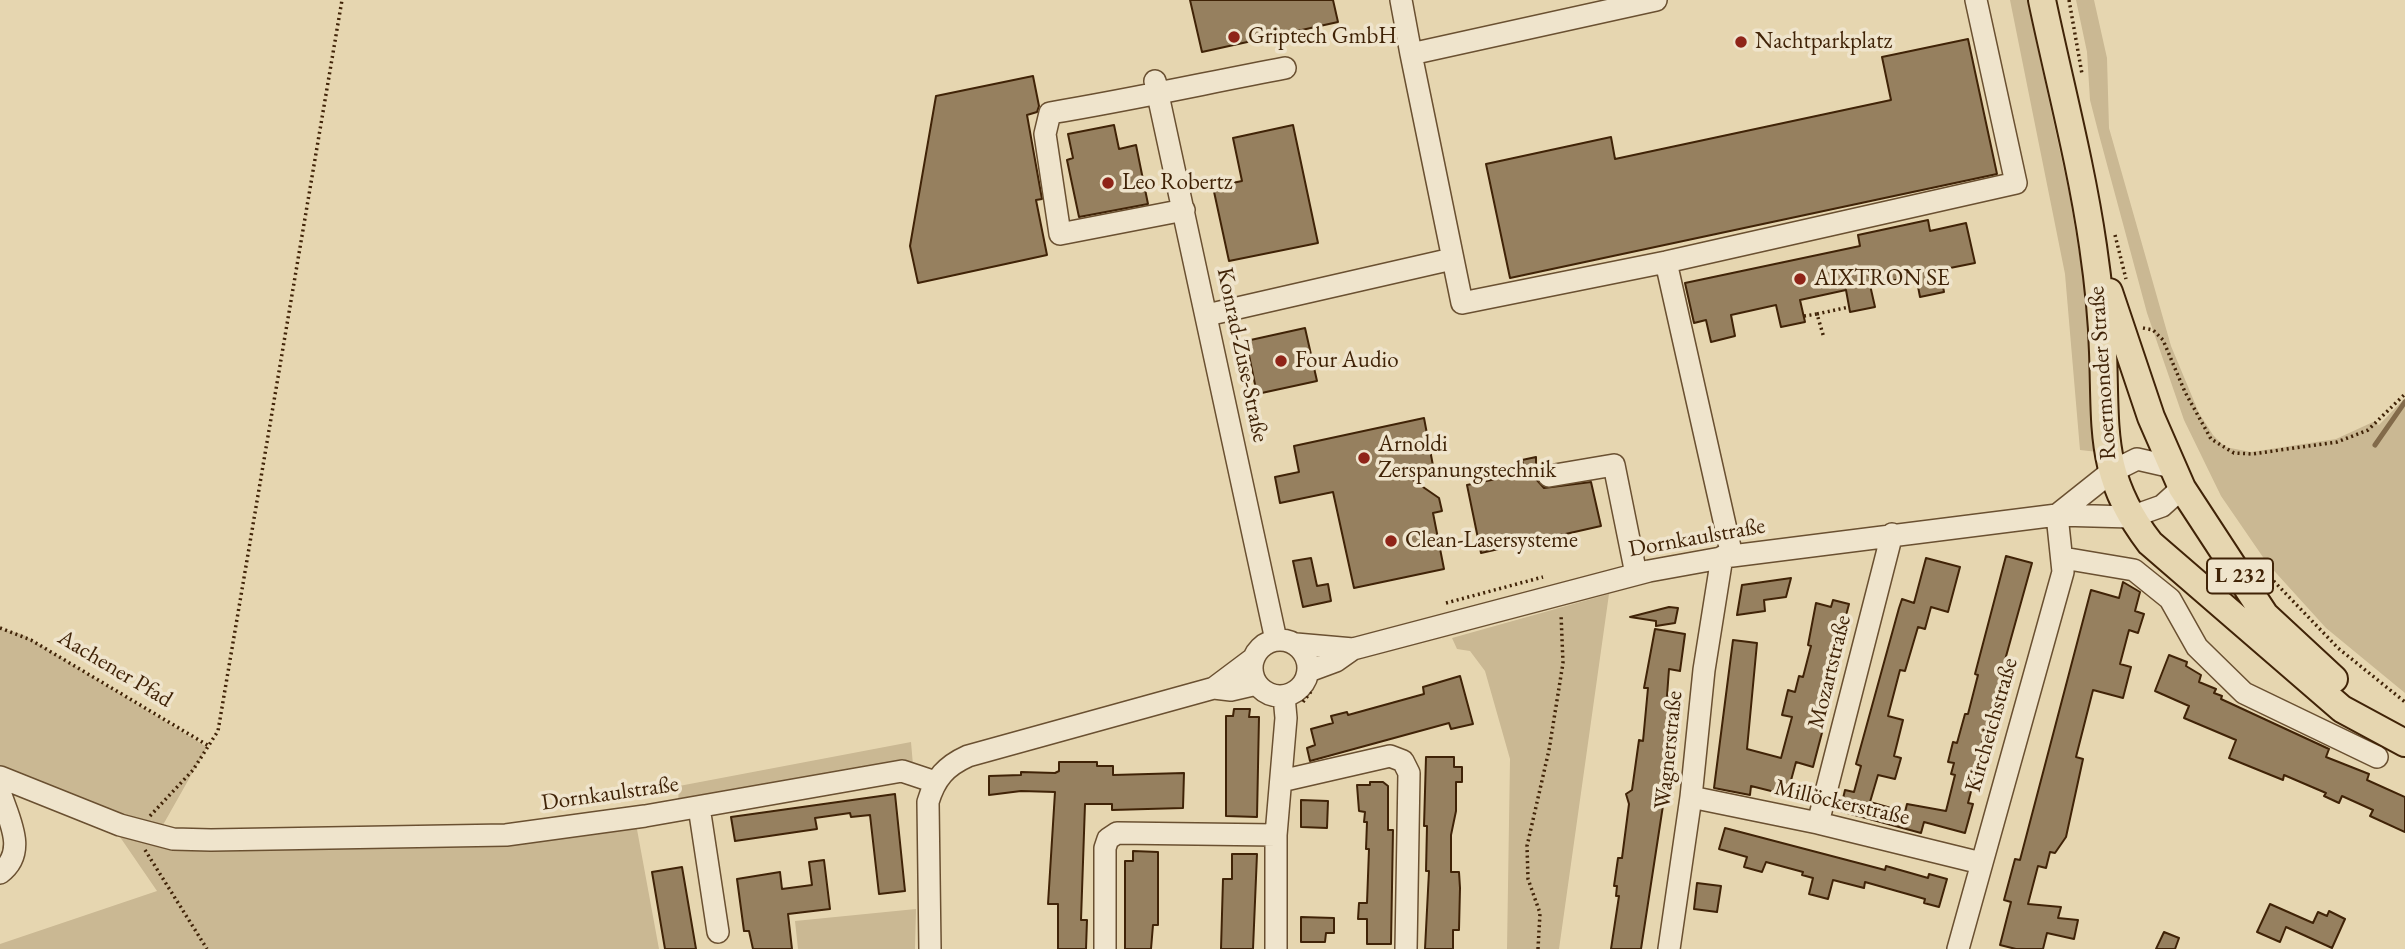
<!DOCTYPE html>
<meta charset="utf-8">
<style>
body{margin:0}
canvas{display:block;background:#e6d6b0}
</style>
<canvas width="2405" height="949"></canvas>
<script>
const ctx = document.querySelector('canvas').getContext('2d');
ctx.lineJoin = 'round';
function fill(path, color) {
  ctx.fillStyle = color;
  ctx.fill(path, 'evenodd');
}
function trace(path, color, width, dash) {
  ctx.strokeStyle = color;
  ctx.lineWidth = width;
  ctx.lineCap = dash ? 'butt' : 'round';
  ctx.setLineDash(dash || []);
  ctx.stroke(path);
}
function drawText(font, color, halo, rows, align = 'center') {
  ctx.font = font + ' "EB Garamond",serif';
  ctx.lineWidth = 7;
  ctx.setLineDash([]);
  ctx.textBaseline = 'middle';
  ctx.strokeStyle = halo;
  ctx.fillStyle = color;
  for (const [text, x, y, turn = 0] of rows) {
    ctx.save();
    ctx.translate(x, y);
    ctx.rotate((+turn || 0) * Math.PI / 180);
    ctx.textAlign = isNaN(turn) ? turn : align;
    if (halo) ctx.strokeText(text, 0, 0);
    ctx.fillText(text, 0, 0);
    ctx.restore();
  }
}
const green = new Path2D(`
 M2010,0H2027L2069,193L2088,307L2098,452L2080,450L2065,274Z
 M2076,0H2094L2107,58L2109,128L2171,346L2199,413L2213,435L2225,447L2251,452L2336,439L2373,422L2379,425L2405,398V693L2326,628L2267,563L2221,496L2184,420L2147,313L2098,131L2090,100L2087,52Z
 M1609,594L1559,949H1507L1510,759L1485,671L1470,651L1457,649L1452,638Z
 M0,629L22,634L207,747L159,832L528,828L634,813L659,949H0V944L157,891L120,837L0,787Z
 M911,742L913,765L678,803L679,786Z
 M916,909L915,949H798L795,921Z`);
const stream = new Path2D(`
 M2375,445L2405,402`);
const building = new Path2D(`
 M1190,0H1333L1338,22L1202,52Z
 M1968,39L1997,174L1510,278L1486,164L1611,137L1615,159L1891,100L1882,57Z
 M1033,76L1039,106L1037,112L1027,115L1042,199L1036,200L1047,255L918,283L910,246L936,96Z
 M1114,125L1119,149L1136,145L1148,204L1079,217L1067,160L1073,158L1068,134Z
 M1293,125L1318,243L1229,261L1213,187L1242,181L1233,138Z
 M1928,220L1930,231L1966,223L1975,263L1940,270L1944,292L1920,297L1916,276L1870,285L1875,307L1850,312L1846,290L1800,300L1805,322L1781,327L1776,305L1731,315L1735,336L1711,342L1706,320L1694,323L1685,283L1860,246L1858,235Z
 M1305,328L1317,381L1257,394L1246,341Z
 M1424,418L1434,471L1407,476L1439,498L1442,511L1433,513L1444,569L1354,588L1333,492L1280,503L1275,477L1299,472L1294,446Z
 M1536,457V479L1544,488L1591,482L1601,526L1481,553L1467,485L1525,473L1522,460Z
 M2006,556L2032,563L1978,757H1980L1968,803L1973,804L1965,833L1924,822L1921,833L1840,811L1845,790L1854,792L1861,766L1856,764L1899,608L1902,599L1914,603L1926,558L1960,567L1948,612L1931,607L1925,629L1918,627L1905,671L1900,670L1888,716L1903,720L1894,756L1901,758L1895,779L1878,775L1870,802L1905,812L1907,804L1946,811L1955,775L1951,774L1954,763L1948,762L1953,742L1957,743L1965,714H1968L1978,675L1975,674Z
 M1311,558L1317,586L1328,584L1331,601L1303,607L1293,561Z
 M1791,578L1786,597L1764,600L1765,611L1737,615L1742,585Z
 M2123,582L2140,592L2135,611L2144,614L2138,633L2129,630L2120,664L2131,667L2123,698L2093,690L2076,757L2083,759L2066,837L2055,853L2050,852L2046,868L2038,866L2028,904L2061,907L2058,918L2078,920L2074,939L2047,933L2043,949H2016L2000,945L2011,902L2004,900L2015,859L2020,860L2091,590L2119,598Z
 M1833,600L1849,604L1824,700L1830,702L1813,767L1796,762L1787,795L1751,786L1750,795L1714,788L1733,640L1757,643L1747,749L1781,758L1792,717L1782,715L1788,690L1795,692L1799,676L1803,677L1811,646L1808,645L1816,603L1831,607Z
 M1669,607L1678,608L1675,623L1656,626V621L1630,617Z
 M1655,629L1685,634L1680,671L1669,669L1667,696L1676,697L1664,768H1667L1664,799L1641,949H1611L1619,896H1616L1617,886H1614L1618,858H1622L1629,804L1626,794L1632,790L1639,740L1643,741L1648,688H1644Z
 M2169,655L2187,662L2186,666L2201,675L2199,682L2216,689L2214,693L2222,696L2221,699L2329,749L2326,757L2369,774L2367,780L2405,797V832L2370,816L2373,810L2342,796L2339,803L2324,796L2326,793L2284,775L2283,780L2229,758L2236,740L2184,718L2189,706L2155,691Z
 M1460,676L1473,724L1451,729L1449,723L1310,761L1307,748L1315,745L1311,729L1333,723L1331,716L1347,712L1348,715L1424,694L1423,687Z
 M1234,709H1250L1249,717H1259L1257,817L1226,816V716H1233Z
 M1426,757H1454V767H1462V782H1456V811L1451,835V872H1459L1460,888L1459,930H1453V949H1425L1429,871H1426L1427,826H1424Z
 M1059,762H1097V766H1113V775L1184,773L1183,808L1112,810V804H1085L1081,920H1087L1086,949H1058V904H1048L1055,792L1021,791L989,795V776L1021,775V772L1055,773L1059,771Z
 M1370,782H1383L1388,786V830H1393L1391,944H1367V919H1358L1359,903H1367L1369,849H1366L1367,822H1364L1365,812L1359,811L1357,785H1370Z
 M895,794L905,891L879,894L870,815L851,817L850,813L815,818L817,829L735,841L731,817Z
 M1301,800L1328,801L1327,828L1301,827Z
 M1725,828L1885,870L1886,866L1928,878L1929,874L1947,879L1939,907L1924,903L1925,899L1865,882L1864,888L1833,880L1828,899L1809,894L1813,878L1802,875L1803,872L1766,862L1762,872L1744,867L1747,857L1719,849Z
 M1133,851L1158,852V925H1153L1151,949H1125V861H1133Z
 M1232,854H1257L1253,949H1221L1223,879H1232Z
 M824,860L830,909L788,914L792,949H753L749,931H744L737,879L780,872L782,889L812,885L809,862Z
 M682,867L696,949H665L652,872Z
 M1697,883L1721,886L1717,912L1694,909Z
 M2270,904L2313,923L2318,912L2327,916L2329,911L2345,919L2332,948L2286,927L2280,942L2257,932Z
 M1301,917L1334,918V933H1326L1325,942H1301Z
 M2164,932L2179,938L2175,949H2156Z`);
const path = new Path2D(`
 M2069,0L2082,74
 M2115,235L2126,279
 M1817,314L1849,307
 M1804,316L1817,314L1824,338
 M2143,328L2153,330L2163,340L2185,392L2211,439L2234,453L2252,454L2337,442L2368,430L2405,394
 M2266,573L2338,648L2405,702
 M1446,603L1543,577
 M0,628L31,640L209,746
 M1303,702L1313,689
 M150,816L193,770L218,731L342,0
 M145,850L207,949
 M1538,949L1540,913L1528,879L1527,846L1549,750L1563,663L1561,614`);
const minor = new Path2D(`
 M1401,0L1411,54
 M1656,0L1411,54L1462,303L1666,262L2016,183L1976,0
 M1155,81L1276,640
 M1184,210L1060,234L1045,134L1050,113C1129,100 1206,83 1285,68
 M1666,262L1732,556
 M1207,315L1452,259
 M1549,476L1614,465L1636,574
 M2057,515L2111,472L2137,459L2172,467
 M2063,558L2134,570L2170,599L2197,647L2244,693L2377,757
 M1252 668a28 28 0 1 1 56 0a28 28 0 1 1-56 0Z
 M1296,644L1353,649
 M1309,671L1336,661L1353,649L1649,571L1732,556L2057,515L2131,517L2162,506L2182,488
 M1214,688L1254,658
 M0,777L120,825L173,839L211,840L506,835L645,816L902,771L935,782
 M1281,781L1390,756L1403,761L1409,773L1406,949
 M0,792C9,820 28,852 0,873
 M1691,797L1818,823L1981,863
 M699,807L718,932
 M1818,823L1892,534
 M930,949L928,802C935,778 946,766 968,756L1214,688L1231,690L1257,684
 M1105,949V848L1108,839L1117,833L1276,835
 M1276,949V835L1286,718L1284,696
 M1669,949L1691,797L1704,670L1722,557
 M1958,949L2063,572L2057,515`);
const major = new Path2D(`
 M2042,0C2059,81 2081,163 2093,246C2098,280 2102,317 2103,352C2106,431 2099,477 2150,543L2342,709L2405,743
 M2109,292L2151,417L2182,488L2265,615L2334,679`);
const markers = [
 [1234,37,7,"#8f2418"],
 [1741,42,7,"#8f2418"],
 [1108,183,7,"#8f2418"],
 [1800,279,7,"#8f2418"],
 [1281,361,7,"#8f2418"],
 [1364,458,7,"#8f2418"],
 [1391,541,7,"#8f2418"]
];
const shields = [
 [2240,576,66]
];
const shieldNames = [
 ["L 232",2240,576]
];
const poiNames = [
 ["Griptech GmbH",1248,37],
 ["Nachtparkplatz",1755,42],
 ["Leo Robertz",1122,183],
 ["AIXTRON SE",1814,279],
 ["Four Audio",1295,361],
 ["Arnoldi",1378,445],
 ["Zerspanungstechnik",1378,471],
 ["Clean-Lasersysteme",1405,541]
];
const streetNames = [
 ["Konrad-Zuse-Straße",1242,355,78],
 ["Roermonder Straße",2103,373,-94],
 ["Dornkaulstraße",1697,538,-10],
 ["Aachener Pfad",115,669,31],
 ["Mozartstraße",1830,672,-76],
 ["Kircheichstraße",1992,725,-74],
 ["Wagnerstraße",1669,750,-84],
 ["Dornkaulstraße",610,794,-8],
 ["Millöckerstraße",1842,803,13]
];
fill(green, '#cab893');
trace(stream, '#826a4a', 5);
fill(building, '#96805f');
trace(building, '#402307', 2);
trace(minor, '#6a5031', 24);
trace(major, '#402307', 30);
trace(path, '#402307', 3.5, [2, 3.5]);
trace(minor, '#efe4cc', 21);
trace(major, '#e6d6b0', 26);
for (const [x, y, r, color] of markers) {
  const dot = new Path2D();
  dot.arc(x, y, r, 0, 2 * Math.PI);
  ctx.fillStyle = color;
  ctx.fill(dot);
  trace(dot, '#efe4cc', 2.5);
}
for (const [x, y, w] of shields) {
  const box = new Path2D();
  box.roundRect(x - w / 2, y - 17.5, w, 35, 5);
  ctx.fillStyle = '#efe4cc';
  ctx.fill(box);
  trace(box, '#402307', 2);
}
drawText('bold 21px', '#402307', null, shieldNames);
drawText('23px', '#402307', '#efe4cc', poiNames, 'left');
drawText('23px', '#402307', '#efe4cc', streetNames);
</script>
